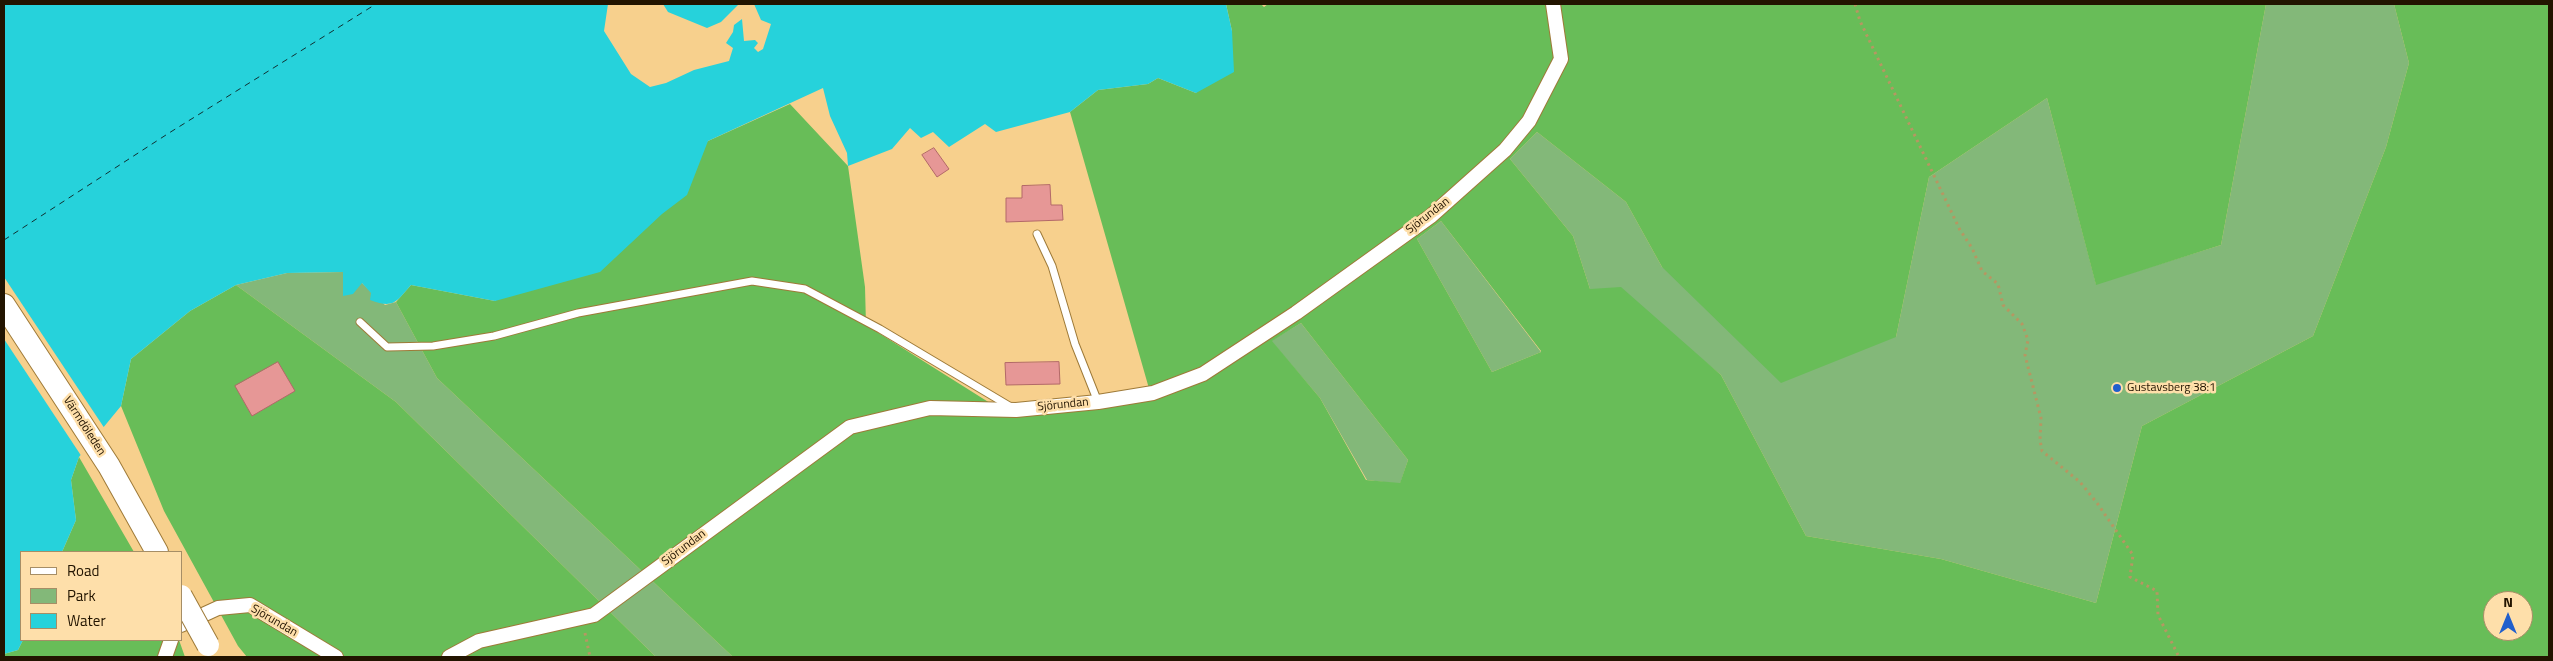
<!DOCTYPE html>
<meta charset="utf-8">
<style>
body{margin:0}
#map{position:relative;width:2553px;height:661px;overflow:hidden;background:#f7d08d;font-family:"Titillium Web",sans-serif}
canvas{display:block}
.frame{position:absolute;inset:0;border:5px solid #221400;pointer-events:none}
.legend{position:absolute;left:20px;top:551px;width:162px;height:90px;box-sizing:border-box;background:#fedfaa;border:1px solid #a68e66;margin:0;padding:6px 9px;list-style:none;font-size:15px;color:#221400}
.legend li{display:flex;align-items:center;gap:10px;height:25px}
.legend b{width:25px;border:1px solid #a68e66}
.north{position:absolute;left:2483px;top:591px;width:50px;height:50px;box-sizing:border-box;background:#fedfaa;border:1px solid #a68e66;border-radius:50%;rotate:0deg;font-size:14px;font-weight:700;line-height:20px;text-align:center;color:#221400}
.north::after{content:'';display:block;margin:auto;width:18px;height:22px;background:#215fcc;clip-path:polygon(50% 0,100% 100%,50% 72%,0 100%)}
</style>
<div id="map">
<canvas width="2553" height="661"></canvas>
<div class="frame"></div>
<ul class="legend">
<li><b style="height:6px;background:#fff"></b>Road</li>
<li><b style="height:14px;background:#83b879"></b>Park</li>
<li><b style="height:14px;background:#26d2db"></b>Water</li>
</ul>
<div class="north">N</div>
</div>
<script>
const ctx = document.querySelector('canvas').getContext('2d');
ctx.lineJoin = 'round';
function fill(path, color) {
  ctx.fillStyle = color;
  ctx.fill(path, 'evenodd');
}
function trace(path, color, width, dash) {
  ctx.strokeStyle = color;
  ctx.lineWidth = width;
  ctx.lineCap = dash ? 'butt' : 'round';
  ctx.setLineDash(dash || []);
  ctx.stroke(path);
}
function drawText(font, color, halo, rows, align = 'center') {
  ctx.font = font + ' "Titillium Web",sans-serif';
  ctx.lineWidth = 5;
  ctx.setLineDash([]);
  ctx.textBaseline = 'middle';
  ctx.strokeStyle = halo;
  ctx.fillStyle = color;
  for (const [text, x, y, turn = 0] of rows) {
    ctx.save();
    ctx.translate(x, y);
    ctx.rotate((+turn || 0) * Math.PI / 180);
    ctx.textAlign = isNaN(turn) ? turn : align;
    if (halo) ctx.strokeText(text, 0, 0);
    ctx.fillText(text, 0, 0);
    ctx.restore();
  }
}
const green = new Path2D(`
 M2266,4H2394L2409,63L2386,147L2313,336L2142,426L2096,603L1941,559L1806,536L1721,375L1687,347L1590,289L1573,236L1510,159L1537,132L1626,202L1662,267L1896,337L1929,177L2047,98L2096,284L2221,245Z
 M1441,221L1541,352L1492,372L1417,239Z
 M343,272L362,283L385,305L396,302L437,378L733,657H656L396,402L236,285L287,273Z
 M1301,323L1408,460L1400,484L1367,480L1320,398L1271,341Z`);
const forest = new Path2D(`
 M1226,4H1261L1264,7L1268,4H2266L2221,245L2096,285L2047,98L1929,177L1896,337L1781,383L1662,267L1626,202L1537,132L1510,159L1573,236L1590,289L1621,287L1721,375L1806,536L1941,559L2096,603L2142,426L2313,336L2386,147L2409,63L2394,4H2549V657H733L437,378L396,302L411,285L495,301L708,141L790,104L848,166L865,287L866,325L1009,415L1152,399L1070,112L1098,90L1148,84L1158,78L1196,93L1232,31ZM1441,221L1541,351V352L1492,372L1417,239ZM1301,323L1408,460L1400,483L1366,480L1320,398L1272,341ZM2493,601H2523V631H2493Z
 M236,285L396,402L656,657H247L238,646L164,511L121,406L131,359L190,311Z
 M79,457L134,552H62L76,520L71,480Z
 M23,640H179L185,657H4V654L18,650Z`);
const water = new Path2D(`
 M4,4H608L604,31L631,74L650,87L666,83L694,70L729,61L733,48L726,43L733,32L734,25L742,19L744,41L755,40L758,43L754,48L758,52L763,49L771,24L761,20L754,4H1226L1232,31L1234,72L1196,93L1158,78L1148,84L1098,90L1070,112L996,132L985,124L949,147L933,132L921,138L910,128L892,149L848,166L847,153L830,116L823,88L708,141L687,195L662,214L600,272L495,301L411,285C396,302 394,309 370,300L371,293L362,283L353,294L343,296V272L287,273L236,285L190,311L131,359L121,406L79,457L71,480L76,520L62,552H21L23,640L18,650L4,654Z
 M663,4H739L721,22L707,28L668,12Z`);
const pier = new Path2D(`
 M4,277L105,429L82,457L4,339Z`);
const ferry = new Path2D(`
 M4,240L169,133L376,4`);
const building = new Path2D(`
 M934,148L949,169L937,177L922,155Z
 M1050,185L1051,205H1062L1063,220L1006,222V198H1022V186Z
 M278,362L295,391L252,416L235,386Z
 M1059,362L1060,384L1006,385L1005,363Z`);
const path = new Path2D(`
 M1855,4L1860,21L1960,230L1972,248L1982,271L1998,284L2003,305L2022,324L2028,340L2025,355L2041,418L2040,440L2042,451L2080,482L2097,503L2133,555L2130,577L2157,591L2158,615L2179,657
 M585,633L590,657`);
const service = new Path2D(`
 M1037,234L1052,266L1075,344L1098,402
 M360,322L387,347L433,346L494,336L578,313L752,281L805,289L880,329L1011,407`);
const minor = new Path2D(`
 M181,625L218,608L250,605L336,657
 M165,657L171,640
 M449,657L479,641L594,615L850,427L930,408L1016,410L1098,402L1153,393L1203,374L1296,313L1431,216L1505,150L1529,121L1561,59L1553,4`);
const primary = new Path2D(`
 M4,305L109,466L157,552`);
const primaryBridge = new Path2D(`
 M181,596L208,645`);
const markers = [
 [2117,388,5,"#215fcc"]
];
const streetNames = [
 ["Sjörundan",1428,216,-38],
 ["Sjörundan",1063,405,-6],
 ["Värmdöleden",84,426,57],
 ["Sjörundan",684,548,-37],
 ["Sjörundan",274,621,30]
];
const poiNames = [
 ["Gustavsberg 38:1",2127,388]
];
fill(green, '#83b879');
fill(forest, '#68bd58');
fill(water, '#26d2db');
fill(pier, '#f7d08d');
trace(ferry, '#103133', 1, [6, 5]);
fill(building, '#e69796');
trace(building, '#b26868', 1);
trace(service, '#9e7a38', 9);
trace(minor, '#9e7a38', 16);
trace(primary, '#9e7a38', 24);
trace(path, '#b69762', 3, [2.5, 4]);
trace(service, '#fff', 7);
trace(minor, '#fff', 14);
trace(primary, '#fff', 22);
trace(primaryBridge, '#9e7a38', 24, []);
trace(primaryBridge, '#fff', 22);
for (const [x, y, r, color] of markers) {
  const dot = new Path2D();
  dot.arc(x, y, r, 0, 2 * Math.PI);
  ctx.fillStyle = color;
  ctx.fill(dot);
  trace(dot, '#fedfaa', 2);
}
drawText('12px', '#221400', '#fedfaa', streetNames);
drawText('12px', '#221400', '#fedfaa', poiNames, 'left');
</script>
